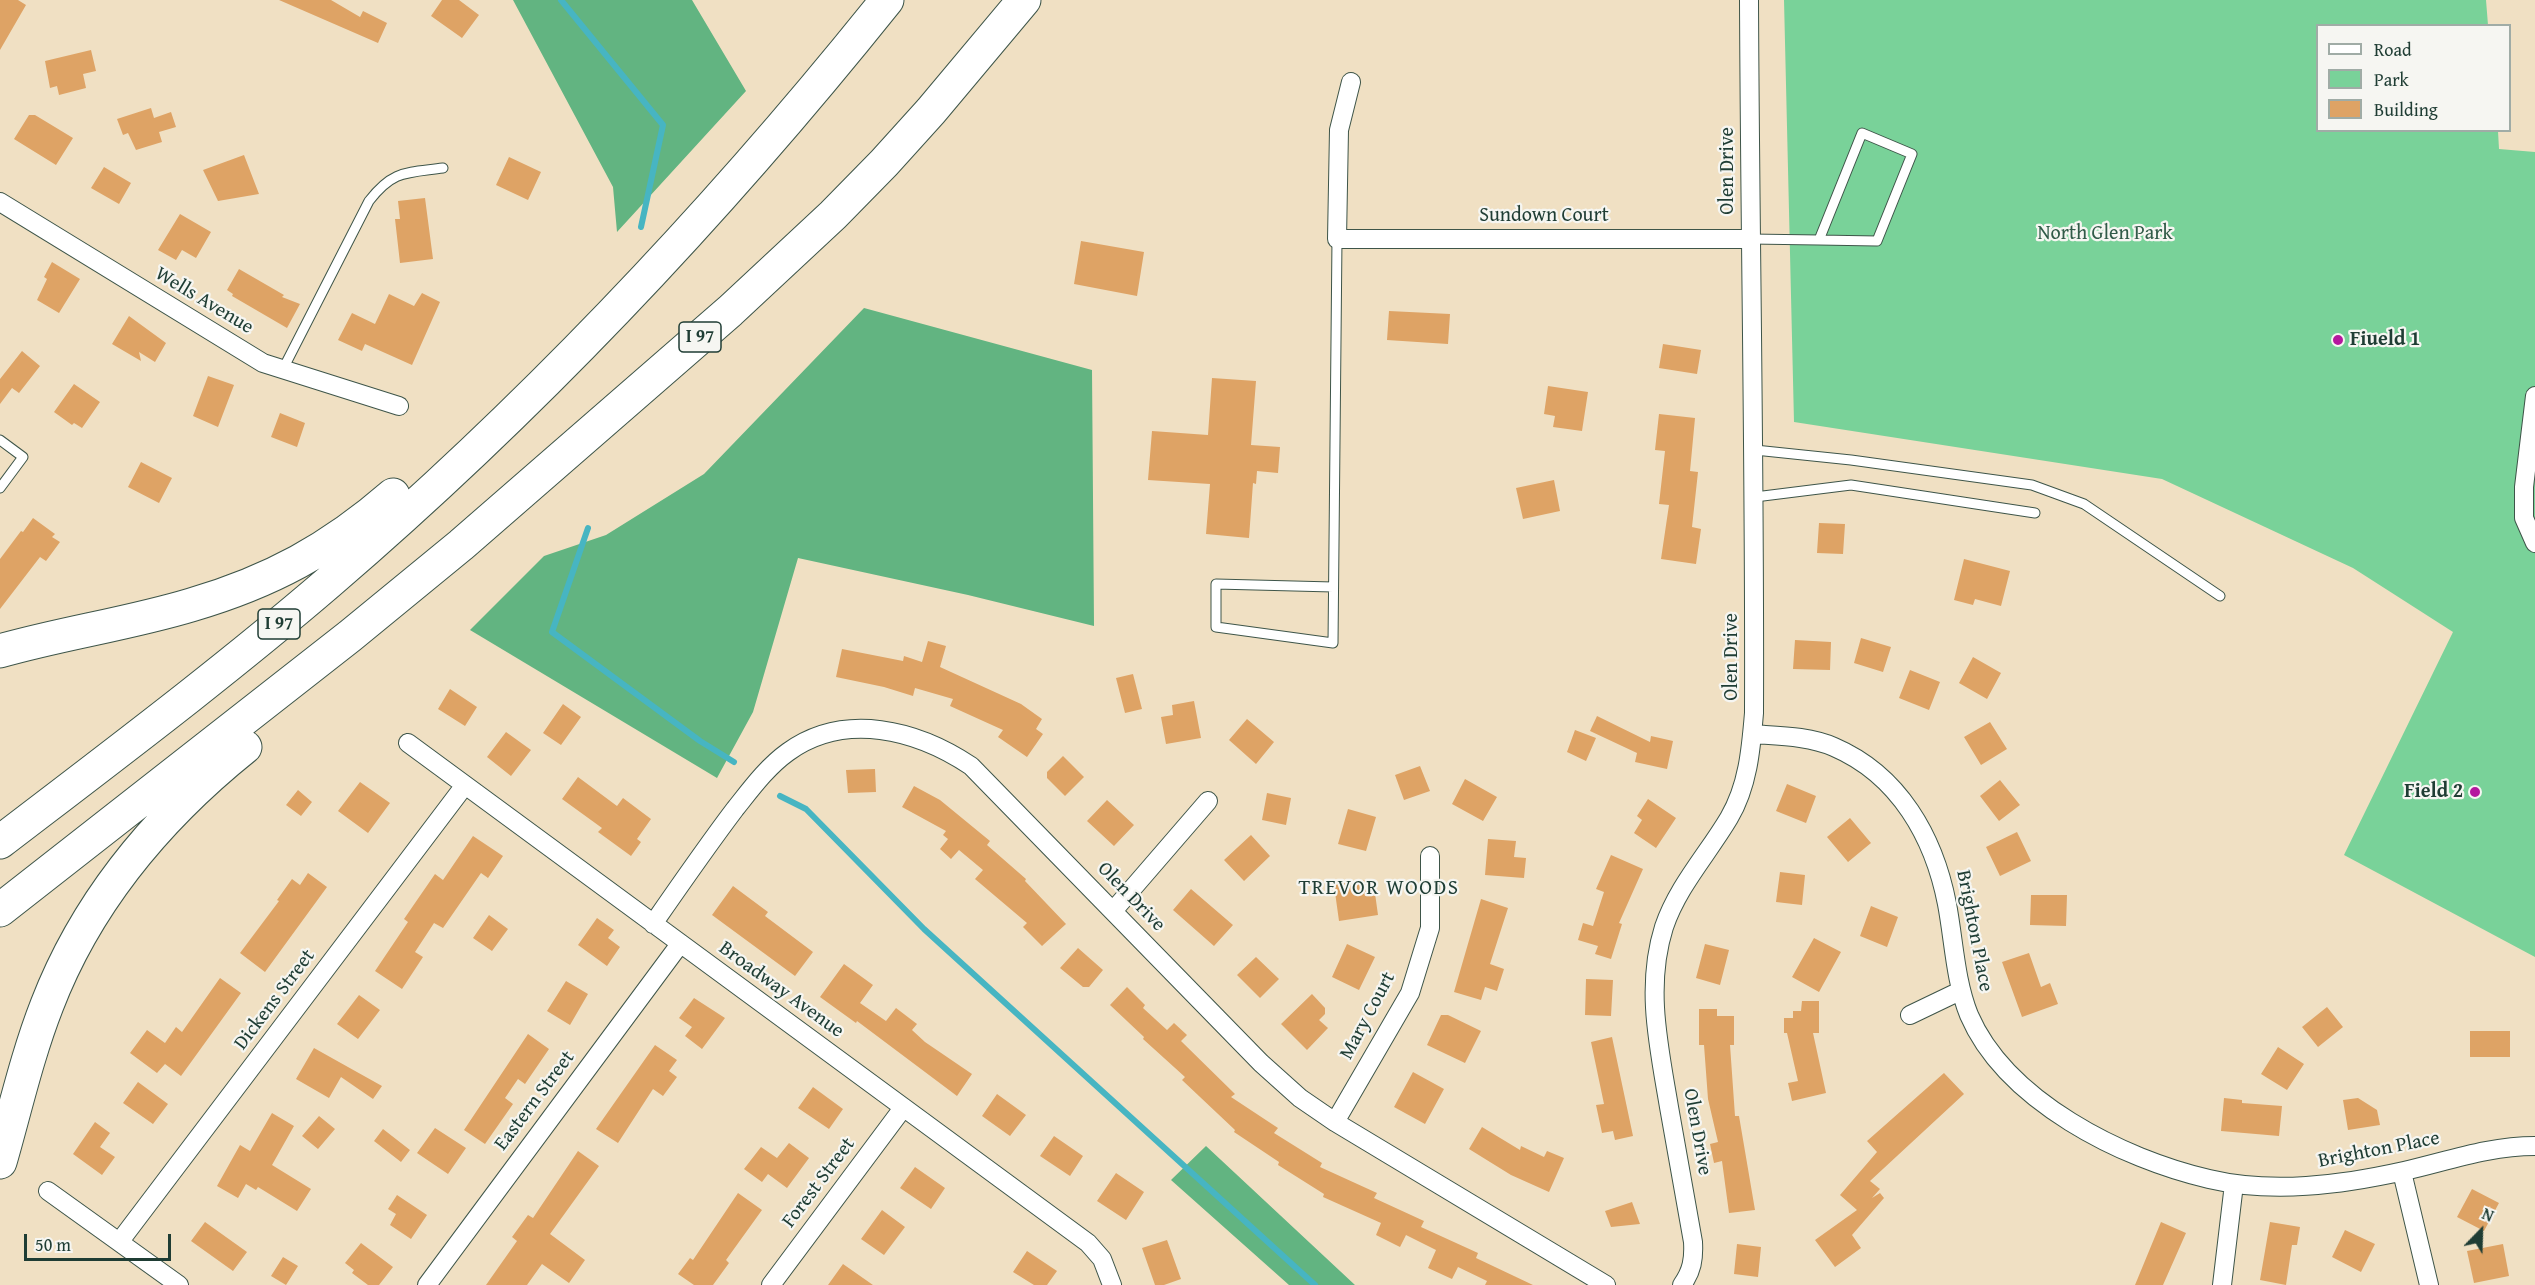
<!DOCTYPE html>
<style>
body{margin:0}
#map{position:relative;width:2535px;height:1285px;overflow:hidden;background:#f0e0c3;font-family:"Gentium Book Plus",serif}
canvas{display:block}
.legend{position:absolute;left:2316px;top:24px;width:195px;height:108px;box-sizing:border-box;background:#f6f6f2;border:2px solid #a0aca6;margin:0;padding:8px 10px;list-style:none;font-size:18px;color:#1f3d34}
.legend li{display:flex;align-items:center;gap:12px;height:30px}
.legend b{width:30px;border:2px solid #a0aca6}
.north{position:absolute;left:2451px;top:1201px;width:60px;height:60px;-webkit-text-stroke:4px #f6f6f2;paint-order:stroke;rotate:23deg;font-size:16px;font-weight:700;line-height:24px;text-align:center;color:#1f3d34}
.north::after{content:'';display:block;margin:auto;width:21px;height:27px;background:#1f3d34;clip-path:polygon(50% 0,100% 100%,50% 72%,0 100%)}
.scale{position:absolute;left:24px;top:1234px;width:147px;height:27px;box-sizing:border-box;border:3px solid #1f3d34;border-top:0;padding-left:8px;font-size:18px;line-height:21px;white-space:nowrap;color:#1f3d34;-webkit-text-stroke:4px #f6f6f2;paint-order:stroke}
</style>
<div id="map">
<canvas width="2535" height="1285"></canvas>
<ul class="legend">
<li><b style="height:8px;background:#fff"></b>Road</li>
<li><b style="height:16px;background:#79d299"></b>Park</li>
<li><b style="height:16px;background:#dea365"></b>Building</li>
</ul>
<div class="north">N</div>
<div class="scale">50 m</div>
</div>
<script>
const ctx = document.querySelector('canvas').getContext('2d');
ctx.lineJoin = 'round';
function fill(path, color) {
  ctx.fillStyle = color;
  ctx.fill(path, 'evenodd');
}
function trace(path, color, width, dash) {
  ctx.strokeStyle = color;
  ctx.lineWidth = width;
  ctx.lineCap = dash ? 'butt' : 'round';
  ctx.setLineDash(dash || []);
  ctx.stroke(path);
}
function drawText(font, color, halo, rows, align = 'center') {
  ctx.font = font + ' "Gentium Book Plus",serif';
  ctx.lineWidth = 4.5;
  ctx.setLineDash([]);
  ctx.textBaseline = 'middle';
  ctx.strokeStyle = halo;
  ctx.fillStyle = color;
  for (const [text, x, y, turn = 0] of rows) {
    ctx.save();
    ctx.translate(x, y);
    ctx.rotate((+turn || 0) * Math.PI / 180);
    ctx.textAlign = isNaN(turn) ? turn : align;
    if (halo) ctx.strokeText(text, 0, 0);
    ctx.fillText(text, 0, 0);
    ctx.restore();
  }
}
const green = new Path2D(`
 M1784,0H2486L2488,25L2318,26V130L2498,131L2499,149L2535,152V957L2344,855L2453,632L2353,568L2162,479L1794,422Z`);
const forest = new Path2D(`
 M513,0H692L746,91L617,232L613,187Z
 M864,308L1092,370L1094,626L968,595L798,558L753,712L717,778L470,630L544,556L606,535L704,474Z
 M1206,1146L1355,1285H1289L1171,1180Z`);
const stream = new Path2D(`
 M561,0L663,125L641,227
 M588,528L552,632L700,741L734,762
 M780,796L806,809L924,929L1315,1285`);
const building = new Path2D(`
 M0,0H18L26,5L0,50Z
 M279,0H331L360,17L363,11L387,23L378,43Z
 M442,0H459L479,15L462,38L431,16Z
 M91,50L96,71L83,74L86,88L59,95L57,86L50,88L45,61Z
 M151,108L154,118L171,112L176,127L159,132L162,142L136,150L128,133L123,135L117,119Z
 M29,115H35L73,138L56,165L14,139Z
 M244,155L259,194L218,201L203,170Z
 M509,157L541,172L528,200L496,185Z
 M104,167L131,183L119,204L91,188Z
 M425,198L433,259L400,263L395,219H400L398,201Z
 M180,214L211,232L196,258L182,250L176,260L158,250Z
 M1081,241L1144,252L1137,296L1074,284Z
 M52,262L80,279L59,313L37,300L47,279L44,277Z
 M239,269L284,295L282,297L300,304L287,328L232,296L233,294L227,290Z
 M422,293L440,302L412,365L365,344L362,351L338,340L352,313L375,324L389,294L414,306Z
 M1389,311L1450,314L1448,344L1387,340Z
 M129,316L166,343L155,362L139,352L141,361L112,344Z
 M1663,344L1701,350L1697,374L1659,368Z
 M22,351L40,366L19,393L12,388L0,404V379Z
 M208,376L234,385L218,427L193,416Z
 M1212,378L1256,381L1251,445L1280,447L1278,473L1257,471L1256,484L1253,483L1249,538L1206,534L1210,484L1148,480L1152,431L1208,435Z
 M74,384L100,402L82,428L74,423L72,425L54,412Z
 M1548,386L1588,392L1582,431L1553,427L1555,416L1544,414Z
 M280,413L305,423L297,447L271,437Z
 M1659,414L1695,418L1690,471L1698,472L1692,527L1701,529L1696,564L1661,559L1669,505L1659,504L1665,451L1655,450Z
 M141,462L172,478L159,503L128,487Z
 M1554,480L1560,511L1523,519L1516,488Z
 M33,518L55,534L52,537L60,542L46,561L40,557L0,609V559L21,531L23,532Z
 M1819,523L1845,524L1843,554L1817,553Z
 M1964,559L2010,571L2001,606L1975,599L1973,605L1954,600Z
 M1861,638L1891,647L1883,672L1854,663Z
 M1795,640L1831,642L1830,670L1793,669Z
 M928,641L946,646L940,667L1021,704L1042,719L1036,729L1043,734L1027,757L998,737L1003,730L950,706L953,699L915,688L913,696L884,687L836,677L842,649L903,661L904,656L922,662Z
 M1973,657L2001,673L1987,699L1959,683Z
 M1910,670L1940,682L1929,710L1899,698Z
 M1133,674L1142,709L1125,713L1116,678Z
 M450,689L477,707L465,726L438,709Z
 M1194,701L1201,738L1166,744L1161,717L1173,715L1172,705Z
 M563,704L581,717L561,745L543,733Z
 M1597,716L1650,742L1651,736L1673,741L1667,769L1635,762L1637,753L1590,731Z
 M1247,719L1274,742L1256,764L1229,740Z
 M1990,722L2007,749L1981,765L1964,737Z
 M1575,730L1596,738L1586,761L1567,752Z
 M506,732L531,750L511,776L487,757Z
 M1063,756L1084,777L1065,796L1047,778V772Z
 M1420,766L1430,791L1404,800L1395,775Z
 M875,769L876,792L848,793L846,770Z
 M578,777L617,806L623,798L651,819L637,839L641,842L631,856L598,832L602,828L562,799Z
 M1465,779L1497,797L1483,821L1452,804Z
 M2000,780L2020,805L1999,821L1980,796Z
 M360,782L390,803L368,833L338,811Z
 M1787,784L1816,796L1806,823L1776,811Z
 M914,786L940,800L990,841L987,845L1026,879L1025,881L1066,924L1042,946L1023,927L1027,923L975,879L983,870L959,850L951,859L940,849L948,839L943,835L946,831L902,807Z
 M298,790L312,802L301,816L286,805Z
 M1267,793L1291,798L1286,825L1262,820Z
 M1648,799L1676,818L1656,848L1634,833L1642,820L1637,816Z
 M1107,800L1134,825L1114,846L1087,821Z
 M1348,809L1376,817L1366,851L1338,844Z
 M1850,818L1871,843L1848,862L1827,837Z
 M2017,832L2031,861L2000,876L1986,847Z
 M1251,835L1270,856L1244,881L1224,860Z
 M473,836L503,856L488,878L481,873L443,928L434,923L415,952L423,957L402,989L375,971L408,922L404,919L435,874L443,880Z
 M1488,839L1516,841L1514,857L1526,858L1524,878L1485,875Z
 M1611,855L1643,869L1619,923L1622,924L1611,959L1595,954L1598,946L1578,940L1583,923L1593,926L1604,892L1596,889Z
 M1780,872L1805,875L1802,905L1776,902Z
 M308,873L327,887L265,972L240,953L279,901L277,900L292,879L300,885Z
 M1373,879L1378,915L1339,921L1334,885Z
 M733,886L768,912L765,916L813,952L795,976L712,915Z
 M1191,889L1233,925L1214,946L1173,910Z
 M2031,895H2067L2066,926L2030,925Z
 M1481,899L1508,908L1490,964L1504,969L1497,991L1485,987L1481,1000L1454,992Z
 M1871,906L1898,917L1887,947L1860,936Z
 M489,915L508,929L492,951L473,938Z
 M597,918L614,930L608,938L620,947L607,966L578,945Z
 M1814,938L1841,952L1819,992L1792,977Z
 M1347,944L1375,957L1359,990L1332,977Z
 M1705,944L1729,950L1720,985L1696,978Z
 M1078,948L1103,970L1089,987H1083L1060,968Z
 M2029,953L2041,987L2050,983L2058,1004L2022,1017L2002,962Z
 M1256,957L1279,979L1260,998L1237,975Z
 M844,964L873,985L860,1003L886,1021L896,1008L917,1024L912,1030L925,1042L972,1074L957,1096L857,1021L856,1023L820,997Z
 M220,978L241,993L181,1076L165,1064L157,1073L130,1053L147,1030L165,1043L176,1027L182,1032Z
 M1586,979L1613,980L1611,1016L1585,1015Z
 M566,981L588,994L570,1025L547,1011Z
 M1127,987L1145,1005L1143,1008L1167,1030L1174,1023L1187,1035L1181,1041L1235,1094L1231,1097L1278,1128L1274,1133L1322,1163L1320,1167L1377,1193L1374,1198L1424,1221L1421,1227L1478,1253L1476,1258L1533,1285H1485L1487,1281L1458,1267L1452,1279L1428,1268L1436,1250L1406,1235L1400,1247L1376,1235L1381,1223L1323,1197L1324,1194L1278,1165L1279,1162L1234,1132L1235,1130L1182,1080L1185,1077L1143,1039L1144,1037L1110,1005Z
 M1312,994L1325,1008V1014L1319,1020L1328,1028L1307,1050L1281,1024Z
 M359,995L380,1010L358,1039L337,1024Z
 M694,998L725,1018L702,1049L685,1036L692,1027L679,1018Z
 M1802,1001H1819V1033H1813L1826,1093L1792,1101L1788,1083L1798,1081L1787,1033H1784V1018H1793V1011H1801Z
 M2327,1007L2343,1027L2318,1047L2302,1027Z
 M1699,1009H1717V1016H1734V1045H1730L1735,1116H1739L1755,1210L1729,1213L1722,1161L1714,1163L1710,1144L1718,1142L1708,1099L1704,1045H1699Z
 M1441,1015H1448L1481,1031L1465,1063L1427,1045Z
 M2470,1031H2510V1057H2470Z
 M528,1034L549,1049L525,1084L518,1079L505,1098L513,1104L485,1144L464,1130Z
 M1612,1037L1633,1136L1615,1140L1613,1131L1602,1133L1596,1105L1604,1104L1591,1042Z
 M655,1045L677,1060L669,1071L677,1077L663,1096L653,1089L618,1143L596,1129Z
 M2278,1047L2304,1064L2287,1090L2261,1074Z
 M314,1048L339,1062L382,1086L373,1099L341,1077L329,1098L296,1079Z
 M1413,1072L1444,1089L1425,1124L1394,1107Z
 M1944,1073L1964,1094L1870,1181L1880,1189L1872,1198L1880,1193L1884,1198L1852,1235L1861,1248L1835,1267L1815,1240L1857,1210L1840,1195L1877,1152L1867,1141Z
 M138,1082L168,1104L153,1124L123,1103Z
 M813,1087L843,1109L829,1129L798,1108Z
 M997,1094L1026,1115L1010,1136L982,1116Z
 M2224,1098L2242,1100V1103L2282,1106L2279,1136L2221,1131Z
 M2358,1098L2377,1110L2380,1125L2348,1130L2343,1100Z
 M272,1113L294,1126L272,1165L311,1189L297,1211L258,1187L256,1190L246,1184L238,1198L217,1186L240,1145L250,1151Z
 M319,1116L335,1129L318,1149L302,1136Z
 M95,1122L110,1133L100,1147L115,1157L102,1175L73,1154Z
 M1482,1127L1520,1150L1521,1146L1544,1157L1547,1151L1564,1158L1549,1192L1511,1175L1469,1149Z
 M435,1128L466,1148L448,1174L417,1153Z
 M383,1129L410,1150L401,1162L374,1141Z
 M1054,1136L1083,1156L1070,1176L1040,1156Z
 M789,1143L809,1158L787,1188L768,1174L762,1182L744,1169L761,1147L777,1158Z
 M578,1151L599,1166L550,1234L585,1260L569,1283L542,1264L527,1285H486L517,1241L512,1237L528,1215L533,1218Z
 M915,1167L945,1188L931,1209L900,1188Z
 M1116,1173L1144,1192L1126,1220L1097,1201Z
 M2472,1189L2499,1203L2484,1231L2457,1217Z
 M738,1193L762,1210L726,1260L729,1263L713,1285H694L678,1274L690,1258L693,1260Z
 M397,1195L427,1215L411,1239L390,1225L396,1214L388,1209Z
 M1632,1202L1640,1224L1611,1227L1605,1211Z
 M882,1210L905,1227L884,1255L861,1239Z
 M205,1222L247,1252L233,1271L191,1241Z
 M2161,1222L2186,1233L2163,1285H2135Z
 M2270,1222L2300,1227L2297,1245H2292L2286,1285L2260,1280Z
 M2345,1230L2375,1244L2361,1272L2332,1257Z
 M1167,1240L1181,1279L1164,1285H1155L1142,1248Z
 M361,1243L393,1267L379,1285H368L352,1273L354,1270L345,1263Z
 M1737,1244L1761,1247L1758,1277L1734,1274Z
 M2503,1244L2509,1276L2474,1283L2467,1251Z
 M1027,1251L1057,1271L1047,1285H1034L1013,1272Z
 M283,1257L298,1266L286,1285L271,1276Z
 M843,1264L873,1285H828Z`);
const lane = new Path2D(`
 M1750,239L1819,240L1862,133L1912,154L1877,241L1819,240
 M282,371L369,201C393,170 406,173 443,168
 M0,440L23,457L0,488
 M1755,450L1851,460L2032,485L2084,504L2220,596
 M1755,497L1851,485L2035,513
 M1333,587L1216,584V627L1333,643L1337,239`);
const street = new Path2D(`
 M1351,82L1339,130L1337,239H1750
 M0,202L263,363L399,406
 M2535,396L2524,487V518L2535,543
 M1752,734C1779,736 1809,736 1834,747C1899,775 1934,837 1947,904C1954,941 1955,980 1969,1015C2006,1101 2122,1159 2209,1179C2272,1194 2341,1185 2404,1171C2448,1161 2489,1146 2535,1146
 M408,743L1088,1243L1102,1259L1112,1285
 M1113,911L1208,801
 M653,924C680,885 707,846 735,809C751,789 767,767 788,752C845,711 917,730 971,766L1261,1063L1300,1098L1335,1122L1606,1285
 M1910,1015L1960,991
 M1335,1122L1410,993L1430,928V856
 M2402,1172L2429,1285
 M48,1191L179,1285
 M120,1241L465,785
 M427,1285L680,944
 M771,1285L903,1108
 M1682,1285C1692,1271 1694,1259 1693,1242C1685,1197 1677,1152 1669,1107C1659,1047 1645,987 1664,927C1678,886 1707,855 1729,818C1748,786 1751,749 1754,713C1755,475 1750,238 1749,0
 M2222,1285L2234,1184`);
const highway = new Path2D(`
 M0,651C63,633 128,624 191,605C270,582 331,549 393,495
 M0,842C111,757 223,673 329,582C534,406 718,211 887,0
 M0,910L350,636L461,545L730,311L833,215L884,163L931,111L1024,0
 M0,1162C15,1110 27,1056 47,1005C87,901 159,816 245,747`);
const markers = [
 [2338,340,6,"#b5179e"],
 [2475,792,6,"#b5179e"]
];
const shields = [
 [700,337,42],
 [279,624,42]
];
const shieldNames = [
 ["I 97",700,337],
 ["I 97",279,624]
];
const streetNames = [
 ["Olen Drive",1728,171,-90],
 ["Sundown Court",1544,216],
 ["Wells Avenue",204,301,31],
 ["Olen Drive",1732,657,-90],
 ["Olen Drive",1131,897,46],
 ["Brighton Place",1974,931,79],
 ["Broadway Avenue",781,990,36],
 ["Dickens Street",275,1000,-53],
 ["Mary Court",1368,1016,-62],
 ["Eastern Street",535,1101,-53],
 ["Olen Drive",1697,1132,80],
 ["Brighton Place",2379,1150,-11],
 ["Forest Street",819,1183,-53]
];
const parkNames = [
 ["North Glen Park",2105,234]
];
const poiNames = [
 ["Fiueld 1",2350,340],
 ["Field 2",2463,792,"right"]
];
const neighbourhoodNames = [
 ["TREVOR WOODS",1379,889]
];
fill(green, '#79d299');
fill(forest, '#62b481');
trace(stream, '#47b5c2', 6);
fill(building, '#dea365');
trace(lane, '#3e5549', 11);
trace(street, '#3e5549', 20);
trace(highway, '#3e5549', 35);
trace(lane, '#fff', 9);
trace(street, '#fff', 18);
trace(highway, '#fff', 33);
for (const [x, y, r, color] of markers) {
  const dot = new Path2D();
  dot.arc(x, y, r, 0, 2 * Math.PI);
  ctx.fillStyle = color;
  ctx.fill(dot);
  trace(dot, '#f6f6f2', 2);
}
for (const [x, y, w] of shields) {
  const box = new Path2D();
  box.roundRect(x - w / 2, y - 15, w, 30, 4.5);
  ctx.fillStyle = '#f6f6f2';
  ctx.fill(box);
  trace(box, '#1f3d34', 1.5);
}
drawText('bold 18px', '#1f3d34', null, shieldNames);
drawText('20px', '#1f3d34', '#f6f6f2', streetNames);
drawText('20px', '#315b48', '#f6f6f2', parkNames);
drawText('bold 20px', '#1f3d34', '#f6f6f2', poiNames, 'left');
ctx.letterSpacing = '1.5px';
drawText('21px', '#1f3d34', '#f6f6f2', neighbourhoodNames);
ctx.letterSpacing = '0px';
</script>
